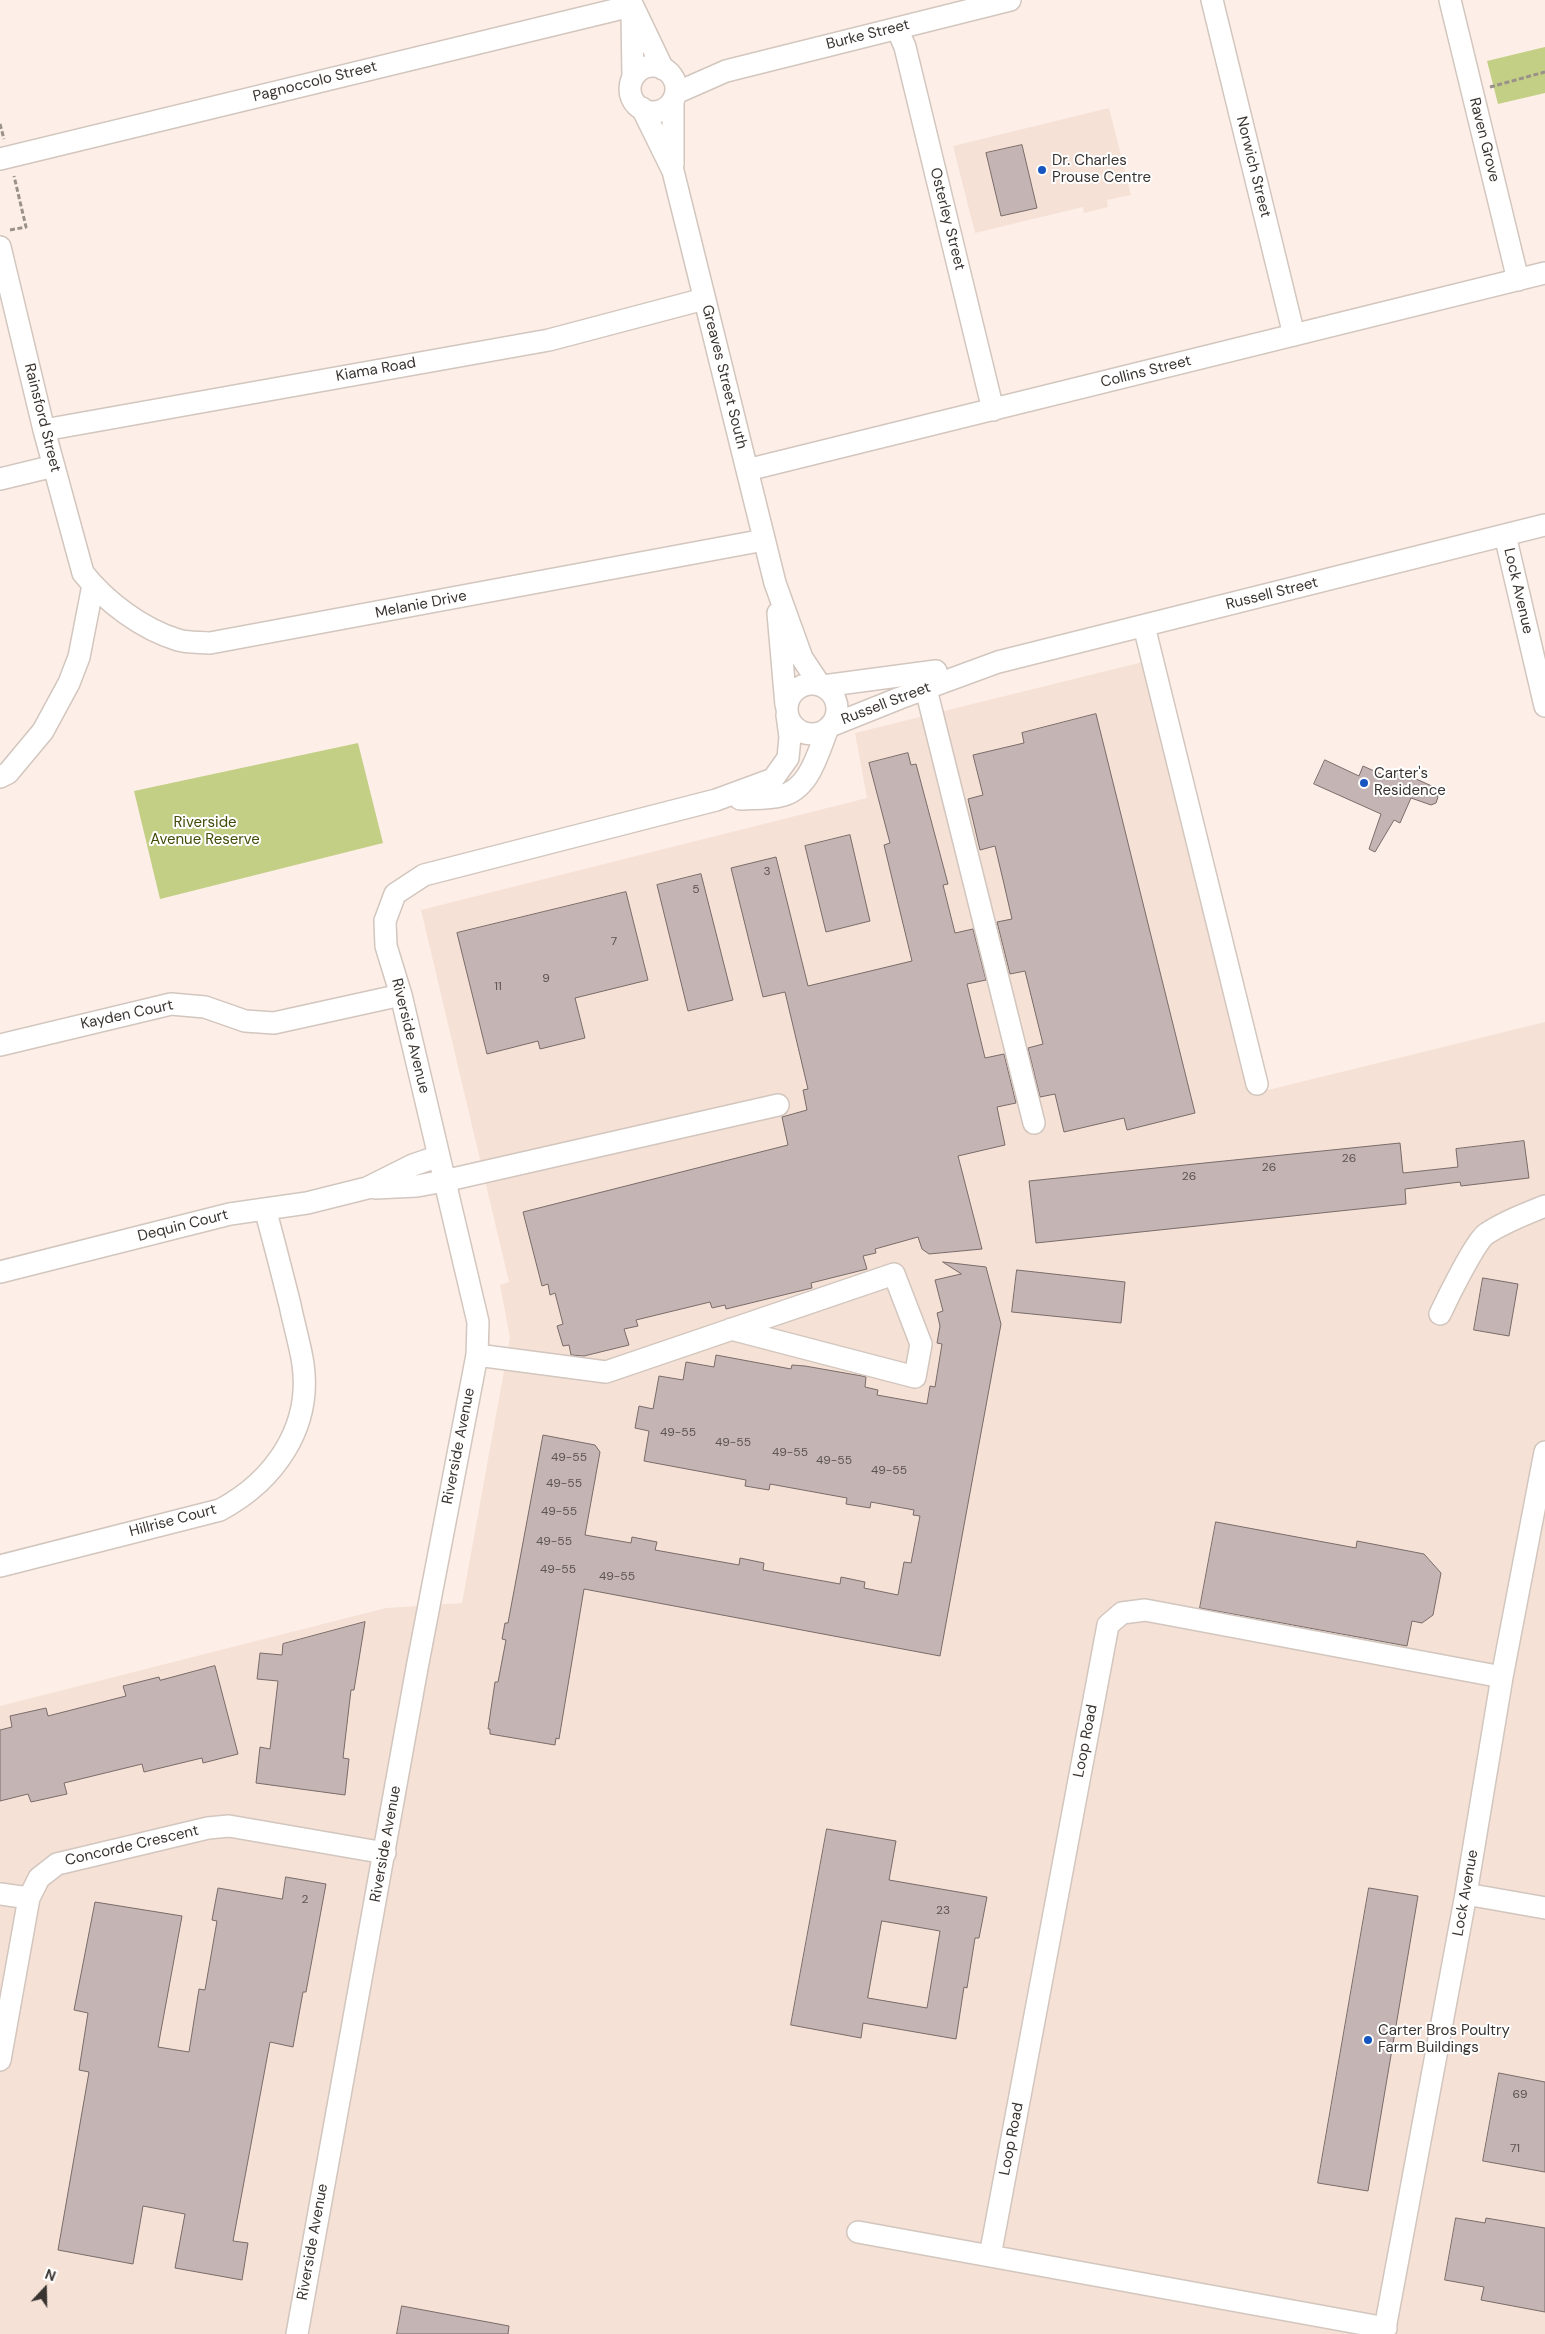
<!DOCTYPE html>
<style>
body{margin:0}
#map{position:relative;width:1545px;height:2334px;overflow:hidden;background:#fdefe7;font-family:"DM Sans",sans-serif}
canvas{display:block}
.north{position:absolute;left:20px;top:2264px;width:50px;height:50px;-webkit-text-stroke:4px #fff;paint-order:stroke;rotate:21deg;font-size:14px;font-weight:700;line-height:20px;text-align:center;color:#393431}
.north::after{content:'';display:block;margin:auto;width:18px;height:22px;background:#393431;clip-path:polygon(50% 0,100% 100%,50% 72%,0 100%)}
</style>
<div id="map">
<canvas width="1545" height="2334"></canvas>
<div class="north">N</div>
</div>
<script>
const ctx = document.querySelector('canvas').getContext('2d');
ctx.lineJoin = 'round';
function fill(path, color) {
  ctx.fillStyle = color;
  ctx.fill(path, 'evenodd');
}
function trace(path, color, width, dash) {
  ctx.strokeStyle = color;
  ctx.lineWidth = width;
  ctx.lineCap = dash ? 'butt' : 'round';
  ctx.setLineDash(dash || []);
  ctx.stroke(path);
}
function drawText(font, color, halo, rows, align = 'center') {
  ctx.font = font + ' "DM Sans",sans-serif';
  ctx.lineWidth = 4;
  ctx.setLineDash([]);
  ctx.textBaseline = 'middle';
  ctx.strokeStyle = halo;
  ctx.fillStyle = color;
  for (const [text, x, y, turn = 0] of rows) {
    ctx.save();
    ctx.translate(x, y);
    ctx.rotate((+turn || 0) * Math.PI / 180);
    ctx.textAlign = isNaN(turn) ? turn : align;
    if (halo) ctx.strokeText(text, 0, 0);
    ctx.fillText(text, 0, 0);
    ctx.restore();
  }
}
const built = new Path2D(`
 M1109,108L1131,195L1107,200L1108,207L1084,213L1083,207L975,233L953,146Z
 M1163,657L1268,1090L1545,1022V2334H0V1706L386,1608L462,1603L510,1338L500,1285L509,1282L421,910L867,798L855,733Z`);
const green = new Path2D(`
 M1545,47V93L1498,104L1487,61Z
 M358,743L383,843L160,899L134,791Z`);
const building = new Path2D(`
 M1022,145L1037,208L1001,216L986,153Z
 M1096,714L1195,1113L1127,1130L1124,1118L1064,1132L1055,1094L1040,1097L1028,1048L1043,1044L1025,971L1010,974L997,922L1012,919L1004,884L995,846L980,850L968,799L983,795L973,755L1024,743L1022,733Z
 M908,753L911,765L916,764L948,884L943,885L955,933L973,929L986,980L967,984L985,1058L1004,1054L1016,1103L997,1107L1005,1145L958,1156L982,1249L929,1254L922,1249L918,1237L875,1249L876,1253L863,1256L867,1269L811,1283L812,1288L726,1309L725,1305L712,1308L710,1302L636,1320L638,1326L624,1329L629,1345L584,1356L571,1355L569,1345L563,1346L557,1326L563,1324L555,1293L550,1295L548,1284L542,1286L523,1212L788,1145L782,1117L807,1110L803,1090L808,1089L785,992L763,997L731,868L776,857L808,986L912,961L884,845L890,843L869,763Z
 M1325,760L1359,776L1363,766L1392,779L1396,770L1434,787L1438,797L1436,803L1431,805L1411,798L1400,823L1394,820L1375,852L1369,849L1381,814L1314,784Z
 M850,835L870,921L826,932L805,846Z
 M701,874L733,1000L688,1011L657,885Z
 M626,892L648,980L575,998L585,1038L540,1049L538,1041L487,1054L457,933Z
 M1524,1141L1529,1178L1461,1186L1460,1182L1405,1189L1406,1204L1036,1243L1029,1181L1400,1143L1403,1173L1458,1167L1456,1149Z
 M943,1262L986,1267L1001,1324L940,1656L584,1589L559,1739L556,1738L555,1745L490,1734V1729H488L495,1682H498L506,1640L502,1639L505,1623H508L543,1435L595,1445L600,1452L585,1535L631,1543L632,1537L657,1542L655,1550L739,1565L740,1558L764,1563L763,1570L840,1584L841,1577L865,1582L864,1588L898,1595L904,1562L911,1563L920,1516L913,1515L914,1510L871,1502L870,1508L846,1504L847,1498L770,1484L769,1490L745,1486L746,1480L644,1461L649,1431L635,1428L639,1406L653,1409L659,1376L683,1380L686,1362L714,1367L716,1355L791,1369L792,1365L805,1366L862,1376L866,1377L865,1387L878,1390L877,1395L927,1404L930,1386L935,1387L942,1344L937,1343L940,1326L937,1313L943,1311L935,1280L961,1274Z
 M1017,1270L1125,1282L1121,1323L1012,1312Z
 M1483,1278L1518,1284L1509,1336L1474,1330Z
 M1216,1522L1356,1548L1357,1541L1424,1554L1441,1573L1433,1615L1422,1623L1412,1621L1407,1646L1200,1608Z
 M365,1622L354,1690H351L343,1758L349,1759L345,1795L256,1783L260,1747L270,1749L278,1681L257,1679L260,1653L282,1655L283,1644Z
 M215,1666L238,1754L203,1763L202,1758L144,1772L142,1764L64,1783L67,1794L31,1802L28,1794L0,1801V1730L12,1727L10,1716L46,1708L48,1716L126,1696L123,1686L159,1677L160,1680Z
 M827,1829L896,1841L889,1880L987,1897L979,1938H975L967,1988L964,1987L956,2039L863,2023L861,2038L791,2025ZM882,1921L940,1931L927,2008L868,1998Z
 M286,1877L326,1884L306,1992H303L293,2047L270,2042L233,2241L248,2243L242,2280L175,2268L185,2214L143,2206L133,2264L58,2250L89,2072L79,2070L88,2013L74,2010L95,1902L182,1916L158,2047L189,2052L199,1989L205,1990L217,1921L212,1920L218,1888L282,1899Z
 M1369,1888L1418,1896L1368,2191L1318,2183Z
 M1499,2073L1545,2082V2172L1483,2161Z
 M1456,2218L1485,2223L1486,2218L1545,2228V2312L1481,2300L1484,2287L1445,2280Z
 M402,2306L509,2326L508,2334H397Z`);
const path = new Path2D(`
 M1490,87L1545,72
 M0,124L4,139
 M10,230L26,227L14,176`);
const minor = new Path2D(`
 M630,0L663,69
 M1212,0L1294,335
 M1450,0L1518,280
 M632,13L633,78
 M897,28L905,47L993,410
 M630 89a23 23 0 1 1 46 0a23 23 0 1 1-46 0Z
 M676,93L726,71L1010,0
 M642,108L673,171L775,583L802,658L820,685
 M0,159L631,6
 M673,165V100
 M0,247L44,430L83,573C106,602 142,629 178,640C188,643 200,642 210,643L764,540
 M44,430L549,340L704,299
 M747,470L1545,273
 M0,479L54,466
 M1505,535L1545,706
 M778,613L786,705
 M1144,626L1257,1084
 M922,673L1034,1123
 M787 709a25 25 0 1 1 50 0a25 25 0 1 1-50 0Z
 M823,686L936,671
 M830,726L900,698L998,662L1545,525
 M0,777L8,773L43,731L69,683L79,657L93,585
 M740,799C753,798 768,799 780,796C810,790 818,752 828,728
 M0,1045L171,1004L205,1007L245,1021L274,1023L401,995
 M375,1188L417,1186L444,1181L778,1105
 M0,1272L230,1214L307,1203L367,1188L413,1165L439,1156
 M1440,1314C1447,1299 1475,1242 1486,1234C1504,1222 1525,1214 1545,1206
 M477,1355L606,1372L894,1274L921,1344L915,1377L731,1329
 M0,1566L220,1510C274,1481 312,1428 303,1364C300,1344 294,1325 290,1305C282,1273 274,1241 265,1209
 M0,1894L29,1898
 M1466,1894L1545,1908
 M0,2060L29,1898L39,1878L57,1864L208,1828L229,1826L385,1853
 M858,2232L1386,2328
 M990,2256L1108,1625L1122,1613L1145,1610L1502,1677
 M297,2334L417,1668L477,1355L478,1322L401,995L386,946L385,921L395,894L424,875L716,800L773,779L788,758L790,737L787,715
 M1384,2334L1466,1894L1502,1677L1545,1452`);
const markers = [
 [1042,170,5,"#1755c1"],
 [1364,783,5,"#1755c1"],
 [1368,2040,5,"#1755c1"]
];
const numberNames = [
 ["3",767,872],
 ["5",696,890],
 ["7",614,942],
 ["9",546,979],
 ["11",498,987],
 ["26",1349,1159],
 ["26",1269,1168],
 ["26",1189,1177],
 ["49-55",678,1433],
 ["49-55",733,1443],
 ["49-55",790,1453],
 ["49-55",569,1458],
 ["49-55",834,1461],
 ["49-55",889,1471],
 ["49-55",564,1484],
 ["49-55",559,1512],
 ["49-55",554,1542],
 ["49-55",558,1570],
 ["49-55",617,1577],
 ["2",305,1900],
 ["23",943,1911],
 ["69",1520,2095],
 ["71",1515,2149]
];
const streetNames = [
 ["Burke Street",868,35,-14],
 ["Pagnoccolo Street",315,82,-14],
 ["Raven Grove",1484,140,76],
 ["Norwich Street",1253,167,76],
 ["Osterley Street",947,219,76],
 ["Kiama Road",376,370,-10],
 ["Collins Street",1146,372,-14],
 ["Greaves Street South",724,377,76],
 ["Rainsford Street",42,418,76],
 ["Lock Avenue",1518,591,77],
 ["Russell Street",1272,594,-14],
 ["Melanie Drive",421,605,-11],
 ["Russell Street",886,704,-21],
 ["Kayden Court",127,1015,-12],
 ["Riverside Avenue",410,1036,76],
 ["Dequin Court",183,1226,-14],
 ["Riverside Avenue",459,1446,-79],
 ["Hillrise Court",173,1521,-15],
 ["Loop Road",1086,1741,-79],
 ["Riverside Avenue",386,1844,-80],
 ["Concorde Crescent",132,1846,-13],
 ["Lock Avenue",1466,1893,-80],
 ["Loop Road",1012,2139,-79],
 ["Riverside Avenue",313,2242,-80]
];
const poiNames = [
 ["Dr. Charles",1052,161],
 ["Prouse Centre",1052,178],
 ["Carter's",1374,774],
 ["Residence",1374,791],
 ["Carter Bros Poultry",1378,2031],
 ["Farm Buildings",1378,2048]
];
const parkNames = [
 ["Riverside",205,823],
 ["Avenue Reserve",205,840]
];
fill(built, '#f5e1d5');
fill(green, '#c3cf85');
fill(building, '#c4b4b3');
trace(building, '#7a6c6a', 1);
trace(minor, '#d2c6be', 24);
trace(path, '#9a918b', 3, [5, 2.5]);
trace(minor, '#fff', 21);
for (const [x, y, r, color] of markers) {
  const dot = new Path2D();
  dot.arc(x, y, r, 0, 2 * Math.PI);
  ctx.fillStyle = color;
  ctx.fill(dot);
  trace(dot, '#fff', 2);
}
drawText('12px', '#5c5452', null, numberNames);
drawText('15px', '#393431', '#fff', streetNames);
drawText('15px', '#393431', '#fff', poiNames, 'left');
drawText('15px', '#444c09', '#fff', parkNames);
</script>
